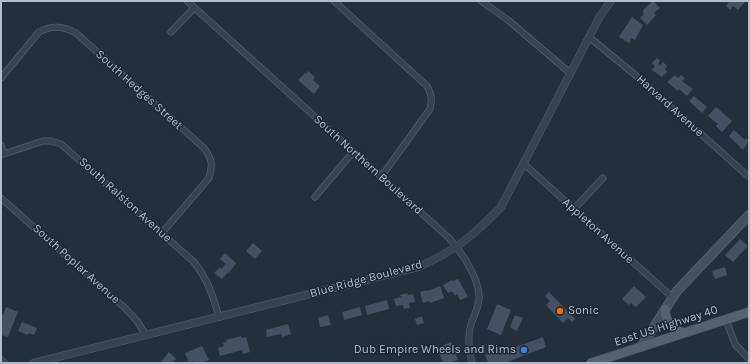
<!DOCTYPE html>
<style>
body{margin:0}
#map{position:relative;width:750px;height:364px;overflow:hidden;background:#242f3e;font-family:Karla,sans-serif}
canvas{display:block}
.frame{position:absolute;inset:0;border:2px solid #b4bcc9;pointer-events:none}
</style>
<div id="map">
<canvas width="750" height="364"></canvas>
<div class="frame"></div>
</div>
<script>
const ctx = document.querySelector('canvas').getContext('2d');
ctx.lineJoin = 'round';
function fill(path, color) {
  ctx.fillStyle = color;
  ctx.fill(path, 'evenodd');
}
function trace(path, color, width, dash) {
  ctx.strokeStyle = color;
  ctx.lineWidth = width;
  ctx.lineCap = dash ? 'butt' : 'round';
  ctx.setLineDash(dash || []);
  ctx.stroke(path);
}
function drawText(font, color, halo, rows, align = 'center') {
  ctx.font = font + ' Karla,sans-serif';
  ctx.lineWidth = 3;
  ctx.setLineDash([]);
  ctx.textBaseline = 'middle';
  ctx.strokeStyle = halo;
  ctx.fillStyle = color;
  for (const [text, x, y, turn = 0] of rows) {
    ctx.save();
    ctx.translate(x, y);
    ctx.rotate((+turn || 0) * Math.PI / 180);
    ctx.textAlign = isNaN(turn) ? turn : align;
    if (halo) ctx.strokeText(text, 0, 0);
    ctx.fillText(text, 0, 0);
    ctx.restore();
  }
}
const building = new Path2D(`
 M653,1L660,8L654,13L656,15L647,25L640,18L644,14L643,12L644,9Z
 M728,1H746L738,10L733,6L730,10L726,6L729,2Z
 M632,17L643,25L635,40L632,38L629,43L619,37Z
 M657,58L660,61L658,63L660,65L663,62L667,66L665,69L667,72L662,77L652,70L655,66L652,63Z
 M308,71L315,77L313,80L320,86L314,94L298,80L305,73L306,74Z
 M675,75L678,78L681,75L685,78L682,81L693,89L687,96L679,89L678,91L667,82Z
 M694,96L707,107L702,113L689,101Z
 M716,107L732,121L722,132L716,126L718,124L708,116Z
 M734,130L745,140L746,138L749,141L743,150L729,136Z
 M740,239L748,246L733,262L725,255Z
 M253,243L262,251L255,259L246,251Z
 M225,253L236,263L229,273L228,272L222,279L214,273L220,267L221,269L226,264L220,259Z
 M725,267L727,275L715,279L712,271Z
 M458,279L468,297L460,300L457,294L455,296L452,291L448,293L443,285L452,280L453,281Z
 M440,286L444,298L430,303L429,301L423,303L420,292L427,290V291Z
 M634,286L646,297L636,307L631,303L629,305L622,299Z
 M549,292L575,319L572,322L568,318L563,323L546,305L550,301L545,296Z
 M407,293L408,295L413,294L415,302L409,303L410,308L404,309L403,305L396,306L394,299L401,297L400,295Z
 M387,300L389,309L367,315L365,306Z
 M497,304L511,310L501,335L487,329Z
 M6,307L18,312L8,337L1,335V314L3,315Z
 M360,307L362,315L344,320L342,312Z
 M328,315L331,325L320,327L318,318Z
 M515,315L523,318L517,331L510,327Z
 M422,316L424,323L417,325L415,319Z
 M22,322L37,328L34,335L29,333L28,335L18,331Z
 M288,324L291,334L282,337L281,334L267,337L266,330Z
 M241,336L242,338L246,337L250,352L243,354L242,350L220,356L218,348L224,346L223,343L227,342L226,340Z
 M543,337L546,347L505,363H488L485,355L501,348L503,352Z
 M451,342L458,360L450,363H443L437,348Z
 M202,346L209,360L202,363H194L193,361L189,363L185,353Z
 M169,352L176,359L173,362L175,363H160Z`);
const minor = new Path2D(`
 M187,1L449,238C462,253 481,280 479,300C478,308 474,316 471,324C467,336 469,350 472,363
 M334,1L427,86C432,95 432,100 430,109L381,177
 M481,1L508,20L570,73
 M171,32L194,8
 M589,37L634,74L749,177
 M1,78L39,32C52,25 63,26 76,33L204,148C212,159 213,164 209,178L162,233
 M1,145L4,154
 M1,155L43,141H51L61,144L194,262C208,280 213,296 219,317
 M524,164L673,298
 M315,197L353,152
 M1,198L126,309L137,321L146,335
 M574,209L603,178
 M726,320L735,344L749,359`);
const tertiary = new Path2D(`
 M1,360L4,363
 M34,363L418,267C455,251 473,236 501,207L600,16L611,1`);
const secondary = new Path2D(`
 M641,347L677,291L749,215`);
const primary = new Path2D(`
 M665,309C665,322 672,329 684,333
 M591,363L749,312`);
const markers = [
 [560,311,4,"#e8710a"],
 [524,350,4,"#3f7fe0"]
];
const streetNames = [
 ["South Hedges Street",139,90,42],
 ["Harvard Avenue",670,106,42],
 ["South Northern Boulevard",368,165,42],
 ["South Ralston Avenue",125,200,42],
 ["Appleton Avenue",598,231,42],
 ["South Poplar Avenue",76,264,42],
 ["Blue Ridge Boulevard",366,279,-15],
 ["East US Highway 40",666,326,-18]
];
const poiNames = [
 ["Sonic",568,311],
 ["Dub Empire Wheels and Rims",516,350,"right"]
];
fill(building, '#455162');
trace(minor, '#565f6c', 7);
trace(tertiary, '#565f6c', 8);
trace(secondary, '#565f6c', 10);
trace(primary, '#414a57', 10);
trace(minor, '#38414e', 5.5);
trace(tertiary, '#38414e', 7);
trace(secondary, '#465061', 8);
trace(primary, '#56606e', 9);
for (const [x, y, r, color] of markers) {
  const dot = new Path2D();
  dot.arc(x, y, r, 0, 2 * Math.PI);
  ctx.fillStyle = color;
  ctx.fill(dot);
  trace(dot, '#1d2633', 1.5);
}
drawText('12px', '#b4bcc9', '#1d2633', streetNames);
drawText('12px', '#b4bcc9', '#1d2633', poiNames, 'left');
</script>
